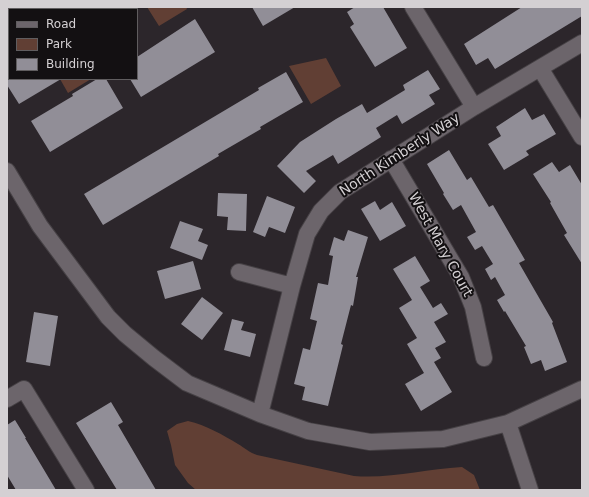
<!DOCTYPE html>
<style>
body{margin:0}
#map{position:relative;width:589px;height:497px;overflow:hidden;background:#2c262b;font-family:"DejaVu Sans",sans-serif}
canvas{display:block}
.frame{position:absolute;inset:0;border:8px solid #d4d0d3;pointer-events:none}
.legend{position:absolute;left:8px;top:8px;width:130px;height:72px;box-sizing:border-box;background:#131012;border:1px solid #605d5f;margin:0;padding:5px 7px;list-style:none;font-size:12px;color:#d4d0d3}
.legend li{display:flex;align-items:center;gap:8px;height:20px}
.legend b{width:20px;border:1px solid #605d5f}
</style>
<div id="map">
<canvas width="589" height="497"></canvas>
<div class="frame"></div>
<ul class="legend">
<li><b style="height:5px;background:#6c656b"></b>Road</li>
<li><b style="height:11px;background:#613f34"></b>Park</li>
<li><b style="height:11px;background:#918e97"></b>Building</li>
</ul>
</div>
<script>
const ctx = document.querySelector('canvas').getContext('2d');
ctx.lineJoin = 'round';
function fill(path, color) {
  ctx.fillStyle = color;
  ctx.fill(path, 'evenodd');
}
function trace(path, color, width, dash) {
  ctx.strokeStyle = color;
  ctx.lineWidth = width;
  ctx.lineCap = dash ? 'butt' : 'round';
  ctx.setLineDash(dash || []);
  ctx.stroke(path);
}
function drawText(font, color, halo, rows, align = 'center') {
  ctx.font = font + ' "DejaVu Sans",sans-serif';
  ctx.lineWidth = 4;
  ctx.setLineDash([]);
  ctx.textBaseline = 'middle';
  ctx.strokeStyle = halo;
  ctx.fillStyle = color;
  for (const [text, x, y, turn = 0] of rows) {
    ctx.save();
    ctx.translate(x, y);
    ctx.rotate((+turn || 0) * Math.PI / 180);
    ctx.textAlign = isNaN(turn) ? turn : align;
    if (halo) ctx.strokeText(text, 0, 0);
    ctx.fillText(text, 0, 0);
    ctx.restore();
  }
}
const green = new Path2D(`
 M147,7H186L187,9L159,26Z
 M326,58L341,86L311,104L289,66Z
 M60,79H91L68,93Z
 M188,421C206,425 223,435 238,444C245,448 250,453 257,455L354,476C390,479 425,469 462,467L474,475L480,490H196L188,483L175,465L171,445L167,431L177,424Z`);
const building = new Path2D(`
 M252,7H295L263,26Z
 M355,7H383L407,48L375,67L350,27L354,24L347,12Z
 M522,7H582V16L495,69L488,58L476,65L464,44Z
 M195,19L215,52L141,97L130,79H137V57Z
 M428,70L440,89L429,95L435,104L402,124L397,115L376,128L381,137L338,164L333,155L306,171L316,181L304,193L277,166L300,142L336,119L362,104L367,113L405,90L403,85Z
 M286,72L303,102L260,127L261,129L218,154L219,156L103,225L84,194L259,90L258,88Z
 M7,79H61L19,104L7,85Z
 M97,79H106L123,108L50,152L31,121L73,96L72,94Z
 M525,108L532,120L544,114L556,134L526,151L529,155L504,170L488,144L501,136L496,127Z
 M449,150L467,180L471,177L489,207L493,205L525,260L519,263L553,322L552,323L567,362L545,371L541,360L531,364L524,347L526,346L505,311L504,312L497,300L505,295L495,277L491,280L485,269L493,264L482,246L475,250L467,237L476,232L461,205L453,210L443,194L444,193L427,164Z
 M552,162L559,172L570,165L582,185V264L564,235L567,233L550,203L551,202L533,174Z
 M218,193L247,194L246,231L227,230L228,217L217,216Z
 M267,196L295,207L285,233L269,227L265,237L253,232Z
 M375,201L380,210L392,202L406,226L380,241L361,209Z
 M180,221L203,229L198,241L208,245L202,260L170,248Z
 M348,230L368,237L356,277H358L353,306L351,305L341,344L343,345L328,406L302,400L305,387L294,384L303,348L310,350L317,321L310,319L318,283L328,285L333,256L329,255L334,237L344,241Z
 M415,256L430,281L420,287L433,308L441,303L448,314L434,322L446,342L435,348L441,358L434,362L452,392L421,411L405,384L424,373L407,344L417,338L399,308L412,300L393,269Z
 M193,261L201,289L165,299L157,271Z
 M202,297L223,313L202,340L181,324Z
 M34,312L58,316L50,366L26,362Z
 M232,319L244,322L241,330L256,334L250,357L224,350Z
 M111,402L123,422L118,425L156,490H117L76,423Z
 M15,420L26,438H25L56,490H16L7,475V425Z`);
const minor = new Path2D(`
 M413,7L474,107
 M540,68L582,137
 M391,159L461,277L473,307L484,358
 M7,171L40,226L108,317L125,334L154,358L187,383L260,414L308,431L370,442L443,439L508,423L582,389
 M239,272L292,286
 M7,399L24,389L86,490
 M260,414L292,286L307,234L321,211L340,192L474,107L582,43
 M508,423L530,490`);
const streetNames = [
 ["North Kimberly Way",400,155,-33],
 ["West Mary Court",440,245,61]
];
fill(green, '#613f34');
fill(building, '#918e97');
trace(minor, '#464145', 18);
trace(minor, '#6c656b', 16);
drawText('14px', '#d4d0d3', '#131012', streetNames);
</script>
